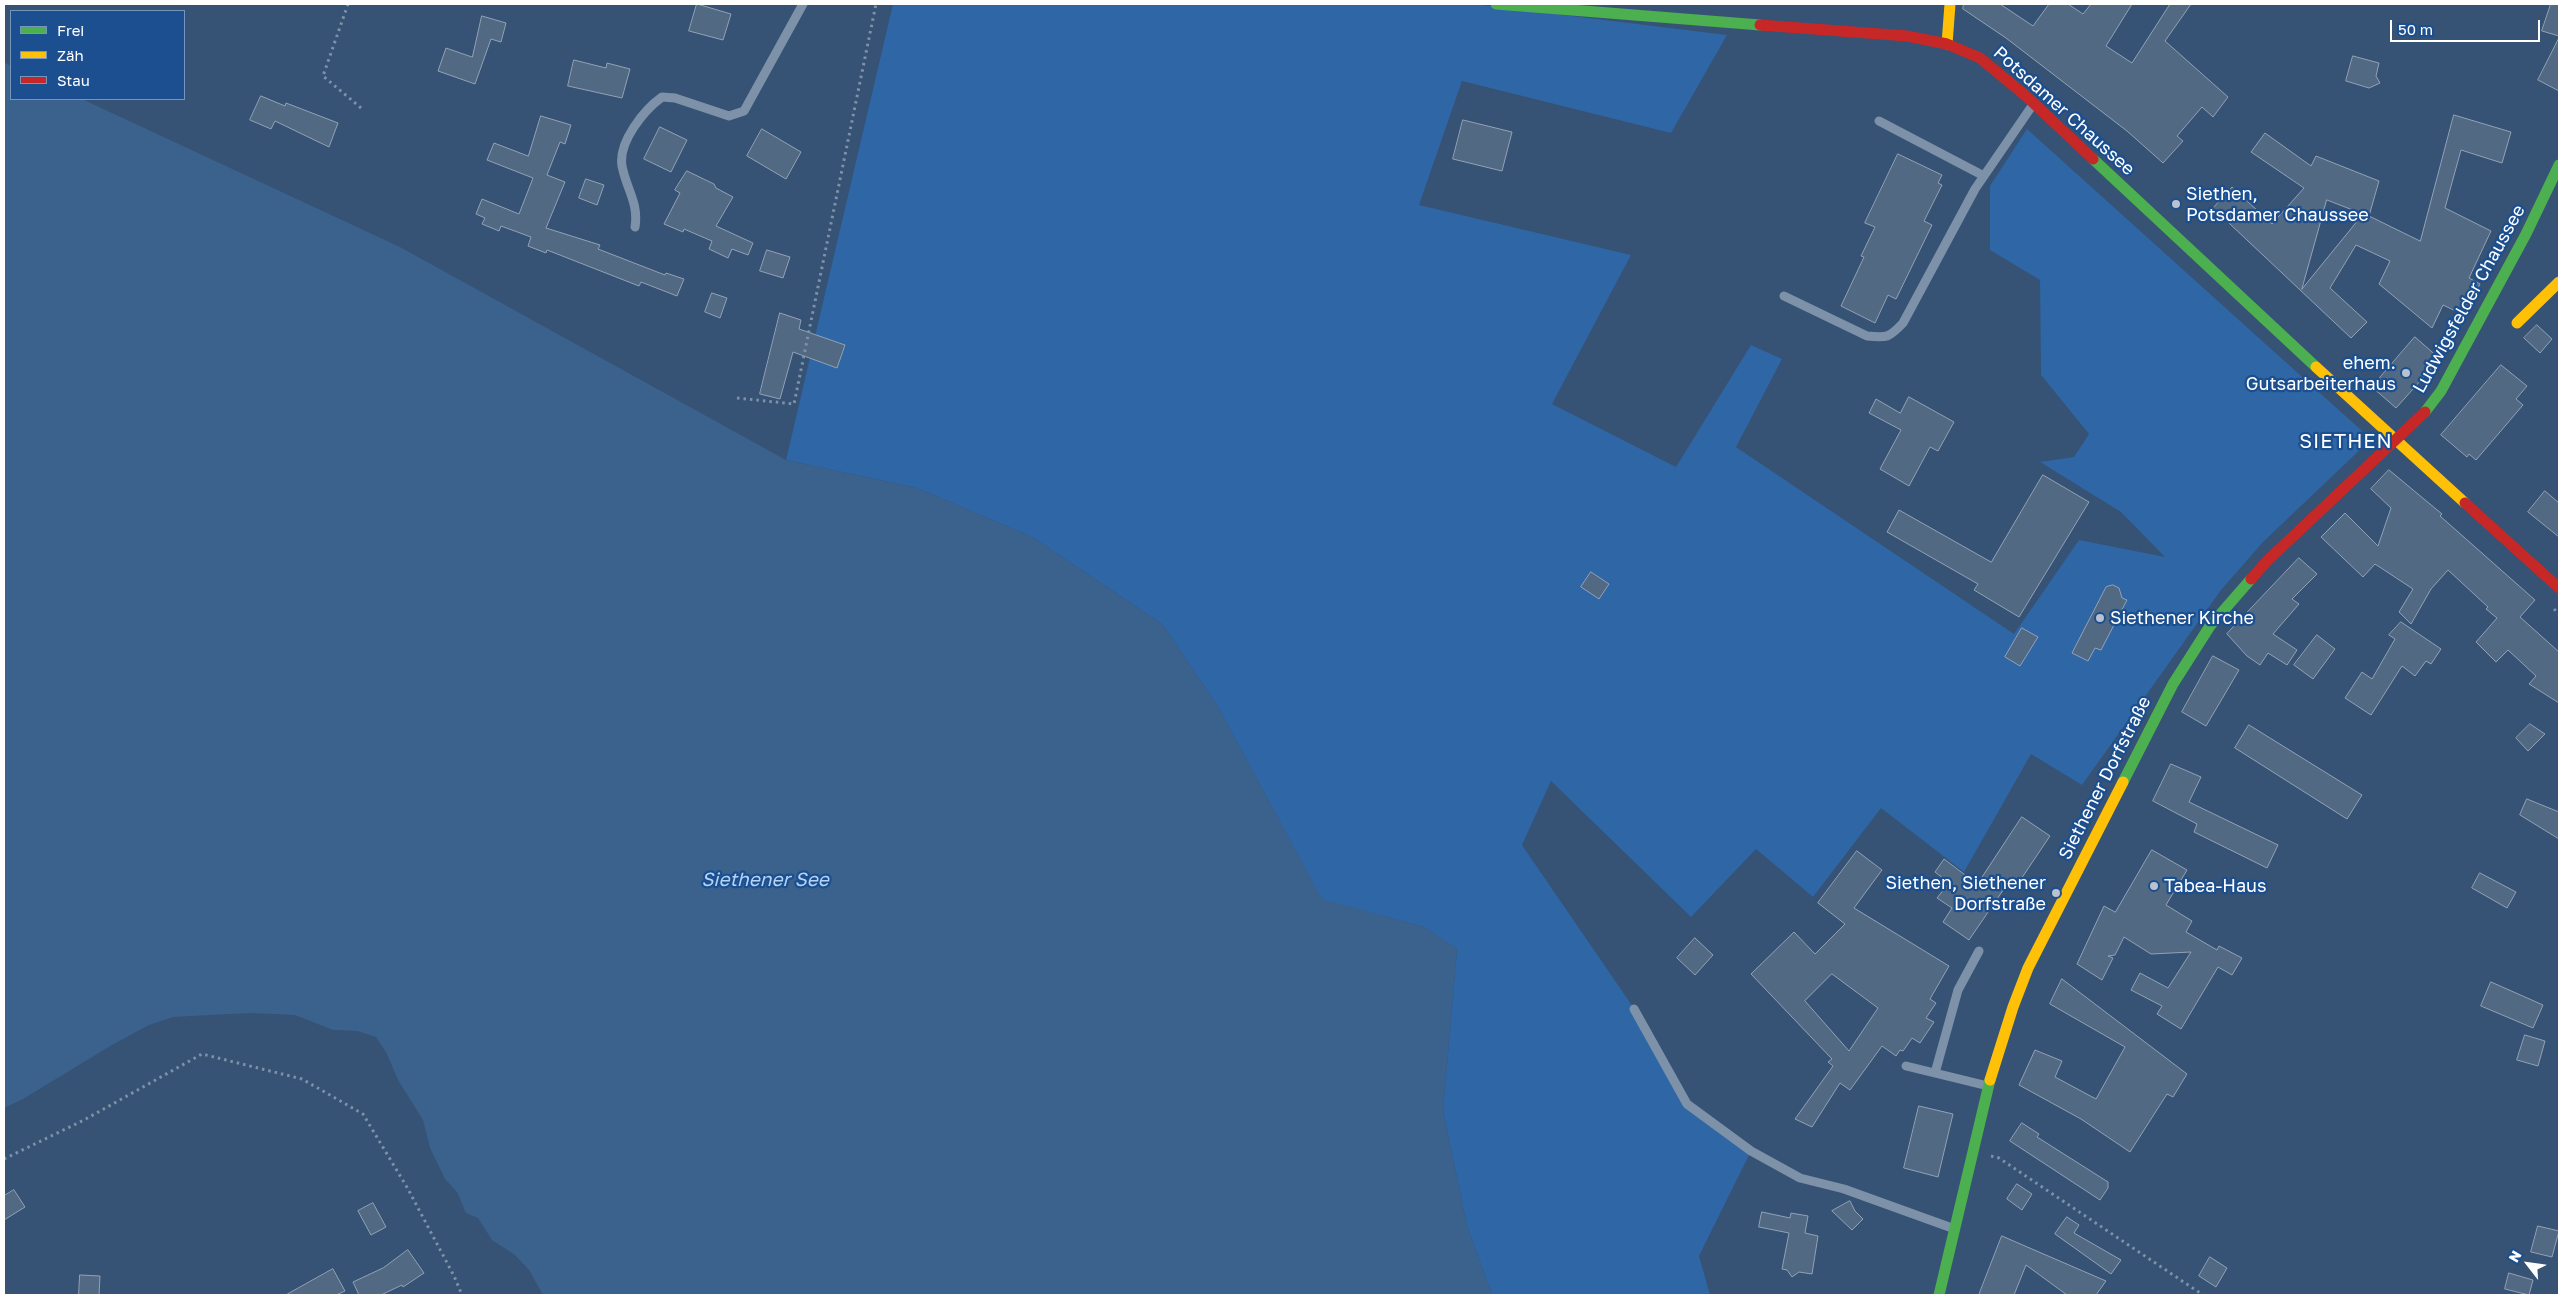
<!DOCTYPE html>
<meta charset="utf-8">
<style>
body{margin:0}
#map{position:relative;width:2563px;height:1299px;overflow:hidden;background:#365274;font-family:"Golos Text",sans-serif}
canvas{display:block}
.frame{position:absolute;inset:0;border:5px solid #fff;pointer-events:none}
.legend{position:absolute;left:10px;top:10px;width:175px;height:90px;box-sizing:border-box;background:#1b4f8f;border:1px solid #7695bc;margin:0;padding:6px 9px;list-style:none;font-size:15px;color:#fff}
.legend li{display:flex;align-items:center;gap:10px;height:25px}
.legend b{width:25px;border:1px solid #7695bc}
.north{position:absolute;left:2503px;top:1239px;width:50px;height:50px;-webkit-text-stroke:4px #1b4f8f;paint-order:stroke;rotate:300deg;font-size:14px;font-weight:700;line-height:20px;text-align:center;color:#fff}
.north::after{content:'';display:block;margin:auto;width:18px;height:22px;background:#fff;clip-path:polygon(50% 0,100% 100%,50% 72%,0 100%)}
.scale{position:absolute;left:2390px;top:20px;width:150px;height:22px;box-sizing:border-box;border:2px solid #fff;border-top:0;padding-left:6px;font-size:15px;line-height:18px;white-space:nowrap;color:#fff;-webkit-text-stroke:4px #1b4f8f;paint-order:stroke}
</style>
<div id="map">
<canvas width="2563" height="1299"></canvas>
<div class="frame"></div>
<ul class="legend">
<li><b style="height:6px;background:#4caf50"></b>Frei</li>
<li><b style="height:6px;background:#ffc107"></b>Zäh</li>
<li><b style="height:6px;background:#c62828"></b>Stau</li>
</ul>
<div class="north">N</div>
<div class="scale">50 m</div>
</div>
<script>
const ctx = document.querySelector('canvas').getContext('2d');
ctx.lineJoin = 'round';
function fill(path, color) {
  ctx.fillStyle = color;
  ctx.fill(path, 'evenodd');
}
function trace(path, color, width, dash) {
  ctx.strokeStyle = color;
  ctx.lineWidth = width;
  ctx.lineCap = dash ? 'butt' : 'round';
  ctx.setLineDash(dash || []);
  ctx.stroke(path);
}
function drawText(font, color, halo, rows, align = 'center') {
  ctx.font = font + ' "Golos Text",sans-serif';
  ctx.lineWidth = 4.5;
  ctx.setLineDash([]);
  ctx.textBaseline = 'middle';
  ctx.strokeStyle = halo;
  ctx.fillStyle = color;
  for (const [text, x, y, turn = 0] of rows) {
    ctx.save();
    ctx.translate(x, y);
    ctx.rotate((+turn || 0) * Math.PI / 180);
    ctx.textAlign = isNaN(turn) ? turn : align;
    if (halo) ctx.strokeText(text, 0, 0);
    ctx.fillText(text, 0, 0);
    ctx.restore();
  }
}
const green = new Path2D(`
 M893,4H1474L1727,35L1671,133L1462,81L1419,205L1631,255L1552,404L1676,467L1751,345L1782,359L1736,447L2014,634L2079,540L2165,557L2121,512L2040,462L2074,457L2089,434L2041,375L2040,280L1990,250V186L2027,129L2361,430L2364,446L2263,542L2221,590L2082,785L2031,754L1964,872L1881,808L1813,897L1756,849L1691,917L1551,781L1522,845L1633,1007L1687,1104L1751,1151L1699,1256L1710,1295H1492L1467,1226L1443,1111L1457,949L1424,927L1322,900L1217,705L1162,624L1032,537L917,488L786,460Z`);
const water = new Path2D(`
 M4,62L11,66V99H82L400,247L786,460L917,488L1032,537L1162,624L1217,705L1322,899L1424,927L1457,949L1443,1111L1467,1226L1492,1295H543L529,1270L515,1255L492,1240L478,1218L466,1213L457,1192L445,1179L430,1148L423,1120L398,1080L387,1054L376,1037L357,1031L333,1030L295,1015L250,1013L173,1017L149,1025L112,1045L23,1099L4,1108Z`);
const building = new Path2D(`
 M697,4L731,14L723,40L689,31Z
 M1964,4H2000L2033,26L2049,4H2068L2083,14L2091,4H2132L2106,46L2132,63L2170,4H2191L2165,41L2228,97L2213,117L2202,107L2177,136L2183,141L2163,163L2127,131L2006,38L1963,9Z
 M2551,4H2559V36L2542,31Z
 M482,16L506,23L501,42L491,39L475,84L438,71L446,48L472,57Z
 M2559,38V91L2538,80Z
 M2353,56L2379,63L2376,76L2380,83L2369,88L2346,81Z
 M574,60L606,68L607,63L630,69L622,98L568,86Z
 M261,96L285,106L286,103L338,123L329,147L275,121L271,129L250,120Z
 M2454,115L2511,132L2502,163L2461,150L2445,208L2491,231L2469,278L2480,284L2464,315L2443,305L2432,328L2379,284L2390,261L2356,245L2330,288L2367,322L2351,338L2213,208L2232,187L2272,224L2304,188L2251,152L2265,133L2311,166L2316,156L2379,181L2369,216L2420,241ZM2327,200L2363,214L2302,289Z
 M541,116L571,125L565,144L560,142L547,175L565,182L546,228L600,245L598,249L665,275L666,273L684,279L677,296L641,282L639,286L547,250L546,253L528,246L531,237L501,226L499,231L482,224L485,218L476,214L482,199L519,214L533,178L487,160L494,143L528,156Z
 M1463,120L1512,132L1502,171L1453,159Z
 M660,127L687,140L671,172L644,159Z
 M762,129L801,152L786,179L747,156Z
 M1898,154L1942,175L1938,183L1942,185L1924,221L1932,225L1896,299L1888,295L1875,323L1841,306L1864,257L1861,256L1875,227L1865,223Z
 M687,171L714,184L716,188L733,197L716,226L753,243L748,255L732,249L728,258L709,249L712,241L684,229L683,232L664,224L680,193L675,190Z
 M586,179L604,185L597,205L579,198Z
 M767,250L790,257L783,278L760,271Z
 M712,293L727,298L720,318L705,312Z
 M780,313L801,320L799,329L845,345L837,368L793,352L780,399L760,394Z
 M2537,325L2552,339L2540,353L2524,338Z
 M2415,337L2440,359L2396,408L2372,387Z
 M2501,365L2527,386L2516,399L2523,405L2476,460L2469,454L2467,457L2441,435Z
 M1909,397L1954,422L1938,451L1930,447L1909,486L1880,469L1901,430L1869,413L1876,399L1900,413Z
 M2389,470L2442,514L2440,516L2535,600L2520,617L2559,652V703L2529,684L2536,676L2508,650L2496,662L2476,642L2497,618L2486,609L2488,607L2448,570L2431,589L2411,624L2399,612L2413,589L2375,564L2363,577L2321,537L2345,513L2378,546L2391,508L2371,489Z
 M2043,475L2089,502L2019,617L1974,590L1978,584L1887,532L1899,510L1991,562Z
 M2545,491L2559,503V537L2528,512Z
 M2299,558L2317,574L2292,599L2299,604L2273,634L2297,650L2287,665L2268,653L2260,665L2247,656L2227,634Z
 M1591,572L1609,584L1599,599L1581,587Z
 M2113,585L2119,588L2122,598L2127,600L2101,650L2095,648L2088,661L2072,653L2106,587Z
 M2401,622L2441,649L2431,664L2426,661L2415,676L2402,666L2371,715L2345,698L2362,672L2372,679L2395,639L2389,635Z
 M2022,628L2038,637L2020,666L2005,657Z
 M2317,635L2335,649L2313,679L2294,665Z
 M2213,656L2239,670L2206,726L2182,712Z
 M2530,724L2545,734L2528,751L2516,738Z
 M2249,725L2362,795L2347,819L2235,748Z
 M2171,764L2201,777L2189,802L2278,845L2267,868L2194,832L2197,824L2153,801Z
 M2527,799L2559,812V839L2520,815Z
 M2022,817L2050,836L2017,885L2010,880L1969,940L1943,922L1952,908L1937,898L1949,883L1935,872L1944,859L1977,884Z
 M2152,850L2187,870L2166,905L2192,921L2186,932L2217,950L2219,946L2242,958L2232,975L2218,967L2181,1029L2157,1014L2162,1006L2131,990L2140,973L2168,988L2191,952L2151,954L2124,937L2115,955L2108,956L2113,958L2102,980L2077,964L2104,906L2115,912Z
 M1857,851L1882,870L1854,908L1949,966L1930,999L1936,1003L1926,1018L1934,1022L1920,1043L1912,1038L1903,1051L1900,1050L1896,1056L1882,1046L1850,1090L1840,1083L1812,1127L1795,1119L1833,1066L1828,1062L1832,1059L1751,974L1794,932L1815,954L1845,924L1818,903ZM1832,974L1878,1008L1849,1051L1805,1001Z
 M2480,873L2516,892L2507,908L2472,888Z
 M1695,938L1713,955L1695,975L1677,958Z
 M2062,979L2187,1074L2173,1097L2167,1094L2130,1152L2081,1119L2019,1085L2035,1050L2062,1061L2055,1077L2096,1099L2125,1047L2050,1004Z
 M2491,982L2543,1005L2533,1028L2481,1006Z
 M2525,1035L2545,1041L2538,1066L2517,1060Z
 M1919,1106L1953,1114L1938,1177L1904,1168Z
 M2022,1123L2039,1134L2037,1137L2108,1182V1188L2100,1200L2010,1141Z
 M2017,1184L2032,1194L2022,1210L2007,1199Z
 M14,1190L25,1207L4,1220V1196Z
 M1850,1201L1855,1211L1863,1219L1852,1230L1832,1211Z
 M373,1203L386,1227L371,1235L358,1211Z
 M1762,1212L1790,1218L1791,1213L1808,1216L1805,1233L1818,1236L1812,1274L1799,1272L1792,1277L1787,1270L1782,1269L1789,1233L1759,1227Z
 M2067,1217L2079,1225L2074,1233L2121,1260L2111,1274L2055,1234Z
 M2538,1226L2559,1231L2552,1257L2531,1252Z
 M2002,1236L2025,1246L2106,1281L2096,1295H2067L2026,1265L2014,1295H1979Z
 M408,1250L424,1273L403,1287L402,1285L381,1295H359L353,1282L383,1268Z
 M2210,1257L2227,1268L2216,1287L2199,1276Z
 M333,1269L345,1291L336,1295H286Z
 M2509,1273L2533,1280L2529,1295L2505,1289Z
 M80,1275L100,1276L99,1295H79Z`);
const path = new Path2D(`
 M348,4L323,76L361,108
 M737,398L794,404L876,4
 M2554,609L2559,614
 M1991,1156L1999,1158L2203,1295
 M4,1159L84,1120L202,1054L302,1079L363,1114L408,1189L454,1276L462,1295`);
const lane = new Path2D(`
 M1879,121L1984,176
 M635,227C639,203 626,188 622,166C618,142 644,110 662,97L675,98L729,116L744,111L803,4
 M1784,296L1867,336C1887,338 1889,338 1903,323L1975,189L2034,103
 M1634,1009L1687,1104L1751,1151L1800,1178L1844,1189L1952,1228
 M1906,1066L1988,1086
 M1935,1073L1958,990L1979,951`);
const fast = new Path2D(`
 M1496,4L1760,25
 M2093,159L2316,367
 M2425,412L2441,391L2526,234L2559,165
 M2123,782L2173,684L2210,626L2251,579
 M1939,1295L1990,1080`);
const slow = new Path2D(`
 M1947,44L1950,4
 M2517,323L2559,282
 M2316,367L2465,503
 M1990,1080L2013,1007L2028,968L2123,782`);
const jam = new Path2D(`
 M1760,25L1907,36L1947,44L1980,58L2027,97L2093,159
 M2465,503L2559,588
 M2251,579L2268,560L2425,412`);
const markers = [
 [2176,204,5,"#b9c2ce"],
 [2406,373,5,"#b9c2ce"],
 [2100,618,5,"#b9c2ce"],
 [2154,886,5,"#b9c2ce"],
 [2056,893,5,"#b9c2ce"]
];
const streetNames = [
 ["Potsdamer Chaussee",2064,111,42],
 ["Ludwigsfelder Chaussee",2469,299,-61],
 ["Siethener Dorfstraße",2105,778,-63]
];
const poiNames = [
 ["Siethen,",2186,194],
 ["Potsdamer Chaussee",2186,215],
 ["ehem.",2396,363,"right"],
 ["Gutsarbeiterhaus",2396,384,"right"],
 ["Siethener Kirche",2110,618],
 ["Siethen, Siethener",2046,883,"right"],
 ["Dorfstraße",2046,904,"right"],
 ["Tabea-Haus",2164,886]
];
const waterNames = [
 ["Siethener See",765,880]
];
const quarterNames = [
 ["SIETHEN",2346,442]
];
fill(green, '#2f66a5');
fill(water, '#3b618d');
fill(building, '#526984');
trace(building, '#92a2b6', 1);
trace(path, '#7d92a8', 3, [2.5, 4]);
trace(lane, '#7d92a8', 9);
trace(fast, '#4caf50', 11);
trace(slow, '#ffc107', 11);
trace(jam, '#c62828', 11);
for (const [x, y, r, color] of markers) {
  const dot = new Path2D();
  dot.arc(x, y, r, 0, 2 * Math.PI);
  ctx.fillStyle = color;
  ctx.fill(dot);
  trace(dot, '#1b4f8f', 2);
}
drawText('18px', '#fff', '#1b4f8f', streetNames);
drawText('18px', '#fff', '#1b4f8f', poiNames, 'left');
drawText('italic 19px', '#b5d3f5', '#1b4f8f', waterNames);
ctx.letterSpacing = '1px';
drawText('20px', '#fff', '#1b4f8f', quarterNames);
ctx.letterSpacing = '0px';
</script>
